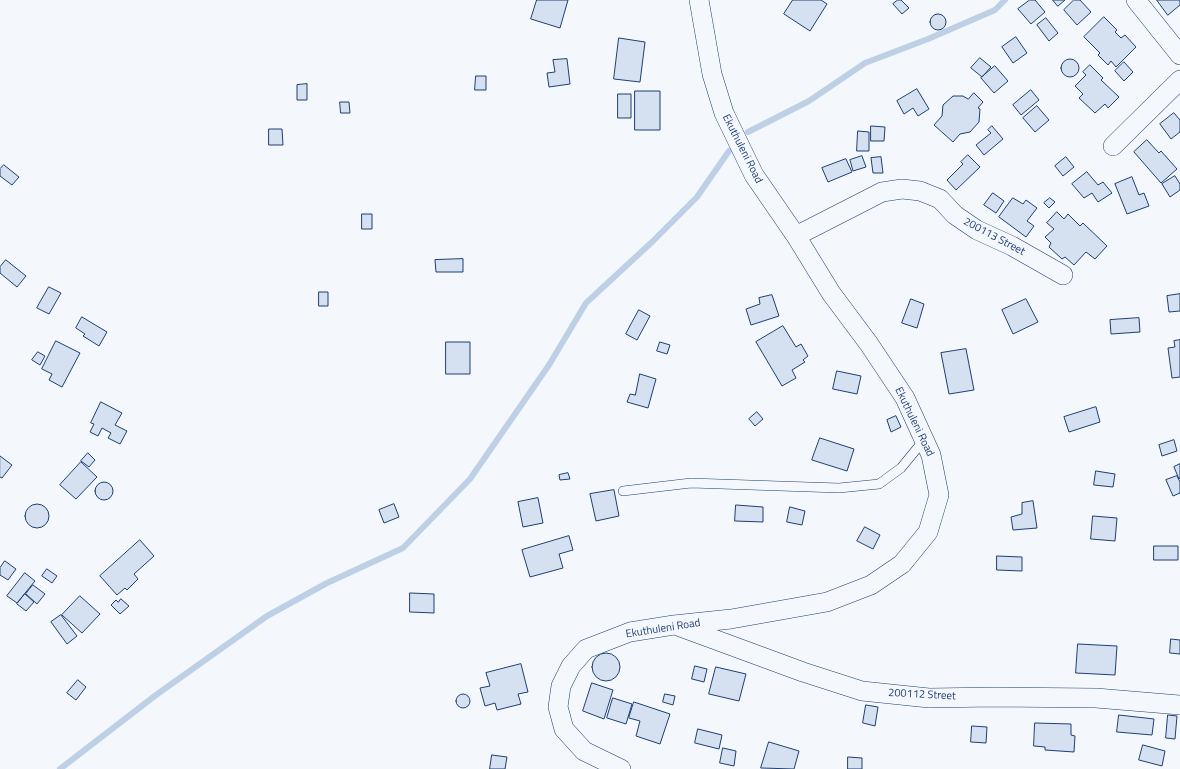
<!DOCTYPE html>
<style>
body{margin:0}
canvas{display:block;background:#f4f7fb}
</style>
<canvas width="1180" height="769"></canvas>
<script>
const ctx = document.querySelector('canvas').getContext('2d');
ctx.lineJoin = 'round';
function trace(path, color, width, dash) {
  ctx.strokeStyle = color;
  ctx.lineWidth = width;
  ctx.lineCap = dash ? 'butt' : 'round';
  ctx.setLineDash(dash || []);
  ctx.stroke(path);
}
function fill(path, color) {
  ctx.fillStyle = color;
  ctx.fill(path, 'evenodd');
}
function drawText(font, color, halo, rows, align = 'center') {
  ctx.font = font + ' "Titillium Web",sans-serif';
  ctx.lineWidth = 3;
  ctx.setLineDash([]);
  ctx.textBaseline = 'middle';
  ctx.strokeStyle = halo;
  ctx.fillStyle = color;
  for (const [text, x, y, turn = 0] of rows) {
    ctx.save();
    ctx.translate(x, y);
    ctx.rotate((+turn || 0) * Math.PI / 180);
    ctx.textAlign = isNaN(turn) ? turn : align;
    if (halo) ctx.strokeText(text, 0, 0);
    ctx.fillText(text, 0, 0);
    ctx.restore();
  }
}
const stream = new Path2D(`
 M748,132L809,101L865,63L928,39L995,10L1005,0
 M60,769L156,695L267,616L327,583L403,548L470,479L549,365L586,303L652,242L697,197L729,151`);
const building = new Path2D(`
 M537,0H568L560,28L531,19Z
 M793,0H821L827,4L810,31L784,14Z
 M898,0H901L909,8L902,14L893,4Z
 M1030,0H1035L1045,12L1031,24L1018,9Z
 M1053,0H1065L1058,6Z
 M1074,0H1080L1091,12L1077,25L1064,10Z
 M1157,0H1180V5L1168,15Z
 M930 22a8 8 0 1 1 16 0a8 8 0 1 1-16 0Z
 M1104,17L1117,30L1115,32L1121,38L1125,35L1136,47L1116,67L1111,61L1108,65L1098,55L1100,53L1084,37Z
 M1046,18L1058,33L1049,41L1037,25Z
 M1016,37L1027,53L1013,63L1002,47Z
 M619,38L645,42L640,82L614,79Z
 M980,58L991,67L982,77L971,68Z
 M567,59L570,84L549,87L547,73L555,72L553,60Z
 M1061 68a9 9 0 1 1 18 0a9 9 0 1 1-18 0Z
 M1124,62L1133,72L1124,81L1115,71Z
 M1090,65L1103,78L1101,80L1119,97L1108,108L1105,104L1095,113L1079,98L1083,94L1075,86L1086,75L1083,72Z
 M995,66L1008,81L994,93L981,78Z
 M476,76H486V90H475Z
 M307,84V100H297V85Z
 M917,89L929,109L918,116L913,108L904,114L897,101Z
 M1031,90L1039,100L1021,115L1013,105Z
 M635,91H660V130H635Z
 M974,93L983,102L978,108L980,109L979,122L970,132L960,134L953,142L934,125L942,116L943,105L953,96H963L968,99Z
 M618,94H631V118H618Z
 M340,102H349L350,113H341Z
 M1037,106L1049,120L1035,132L1023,118Z
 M1174,113L1180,120V132L1171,139L1160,124Z
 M871,126L885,127L884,141H871Z
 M992,126L1003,139L984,155L976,145L991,133L988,130Z
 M269,129H282L283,145H269Z
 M858,131L869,132V151H857Z
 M1147,140L1159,153L1161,151L1177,169L1161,183L1134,152Z
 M968,155L980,167L956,190L947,180L963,164L961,162Z
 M862,156L866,167L853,171L850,160Z
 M881,157L883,173H873L871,158Z
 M1066,157L1074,167L1063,176L1055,166Z
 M846,159L852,172L828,182L822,168Z
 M4,165L19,177L12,185L0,176V169Z
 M1087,172L1098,185L1103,182L1112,193L1098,202L1092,193L1084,198L1072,184Z
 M1175,176L1180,184V190L1170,197L1162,184Z
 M1132,177L1139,195L1144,193L1149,206L1127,214L1115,184Z
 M993,193L1004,201L996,213L984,205Z
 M1013,198L1023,204L1026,200L1037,208L1027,221L1034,226L1026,237L999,217Z
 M1050,198L1055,202L1049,208L1044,203Z
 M1057,212L1064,219L1068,214L1080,226L1083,223L1107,246L1095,259L1086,252L1074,265L1065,257L1062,259L1049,247L1051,243L1045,237L1054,229L1047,223Z
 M362,214H372V229H362Z
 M463,259V272H436L435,260Z
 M6,260L26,276L17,287L0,273V267Z
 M49,287L61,293L49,314L37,308Z
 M319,292H328V306H319Z
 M1180,294V311L1169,312L1167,296Z
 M772,295L779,316L751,325L746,309L760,304L759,298Z
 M911,299L924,304L917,328L902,323Z
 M1026,299L1038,322L1013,334L1002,310Z
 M639,310L650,316L637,340L626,334Z
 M82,317L107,332L99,346L83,336L85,334L76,328Z
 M1139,318L1140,332L1111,334L1110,320Z
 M783,326L796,347L801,344L808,356L803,360L805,362L792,370L796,378L782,386L756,342Z
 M1180,340V377L1172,378L1168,348L1175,347L1174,341Z
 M56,341L80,353L62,387L49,380L52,374L42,369Z
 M446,342H470V374H446Z
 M660,342L670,345L667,354L657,351Z
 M966,349L974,390L949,394L941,353Z
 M38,352L45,356L40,365L32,360Z
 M837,371L861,376L857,394L833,389Z
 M640,374L656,379L648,408L627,402L630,394L635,395Z
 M101,402L122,413L115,425L127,431L120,444L108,438L111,433L102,428L98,436L90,432L94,424L91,423Z
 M1096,407L1100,422L1069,432L1064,417Z
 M757,412L763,419L755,426L749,419Z
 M896,416L901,427L891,432L887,420Z
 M820,438L854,449L847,471L812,460Z
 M1174,440L1177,451L1162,456L1159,445Z
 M88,453L95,460L89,467L81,461Z
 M0,456L12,465L2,478L0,477Z
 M81,462L97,477L76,499L60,485Z
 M1180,464V478L1179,479L1174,467Z
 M1096,471L1115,474L1113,487L1094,485Z
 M568,473L570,479L560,480L559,475Z
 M1177,476L1180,482V493L1173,496L1166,480Z
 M95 491a9 9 0 1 1 18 0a9 9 0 1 1-18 0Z
 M614,490L619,516L596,521L590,494Z
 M538,498L543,523L523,527L518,502Z
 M1033,501L1037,528L1013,530L1011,517L1022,514V503Z
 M394,504L399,517L384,523L379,510Z
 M25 516a12 12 0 1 1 24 0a12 12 0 1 1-24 0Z
 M736,505L763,507V522L735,521Z
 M790,507L805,511L802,525L787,522Z
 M1093,516L1117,518L1115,541L1091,539Z
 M865,527L880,535L873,549L857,541Z
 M569,536L573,550L559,554L563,568L530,577L522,550Z
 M140,540L154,556L134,574L138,579L127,590L125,588L117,595L100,576Z
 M1154,546H1178V560H1154Z
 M997,556L1022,557V571L997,570Z
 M5,561L16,569L8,580L0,575V568Z
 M47,569L57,576L52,583L42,576Z
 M25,573L35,581L17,603L7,596Z
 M33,585L45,594L37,604L26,594Z
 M410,593L434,594V613L410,612Z
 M25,594L34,602L26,611L17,604Z
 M80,596L100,614L82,633L62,615Z
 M121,599L129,606L120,614L111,605L116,600L118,602Z
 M61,615L77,636L67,644L51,622Z
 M1171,639L1180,640V654L1170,653Z
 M1078,644L1117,646L1115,675L1076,673Z
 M592 667a14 14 0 1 1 28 0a14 14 0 1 1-28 0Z
 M521,664L528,692L518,694L521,704L497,710L495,703L485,706L480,688L490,686L486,673Z
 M695,666L707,669L704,682L692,679Z
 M716,667L746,674L739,701L709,694Z
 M78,680L86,687L76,700L67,693Z
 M592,683L613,690L604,719L583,711Z
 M456 701a7 7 0 1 1 14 0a7 7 0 1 1-14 0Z
 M665,694L675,696L673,705L663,702Z
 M613,698L632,704L626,724L607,718Z
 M634,702L670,714L660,744L636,736L640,721L629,718Z
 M866,705L878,707L875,726L863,723Z
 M1119,715L1154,719L1152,735L1117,732Z
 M1168,715L1177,716L1175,739L1166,738Z
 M1035,723L1071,724V735L1075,736L1074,752L1045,750V747L1034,746Z
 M972,726L987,727L986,743L971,742Z
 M698,729L722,735L719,749L695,743Z
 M769,742L799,751L794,769L761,768Z
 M1143,745L1165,751L1162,766L1139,760Z
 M723,748L736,751L734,766L720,763Z
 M492,755L507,757L505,769H490Z
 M848,757L862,758V769H848Z`);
const lane = new Path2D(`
 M623,491L691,483L839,488L879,484L901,468L924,440`);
const street = new Path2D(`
 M1136,0L1180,55
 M1113,146L1180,80
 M796,236L882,192L902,189L920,191L940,199L955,215L977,230L1012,246L1063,275
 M678,626L803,672L862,691L929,698L995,697L1096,698L1180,705
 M621,769L584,751L564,729L558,707L561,686L571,666L586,649L630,632L674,625L731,619L827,602L871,585L902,564L928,532L939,495L931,455L905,398L869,344L831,293L796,236L754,175L724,113L712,74L699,0`);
const streetNames = [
 ["Ekuthuleni Road",742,149,63],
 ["200113 Street",994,237,28],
 ["Ekuthuleni Road",914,422,64],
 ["Ekuthuleni Road",663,629,-9],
 ["200112 Street",922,695,3]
];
trace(stream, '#bed0e5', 6);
fill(building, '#d5e0f0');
trace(building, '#1d3f73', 1);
trace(lane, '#1d3f73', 10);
trace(street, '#1d3f73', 20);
trace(lane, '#f4f7fb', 9);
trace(street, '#f4f7fb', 19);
drawText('11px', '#1d3f73', '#f4f7fb', streetNames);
</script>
